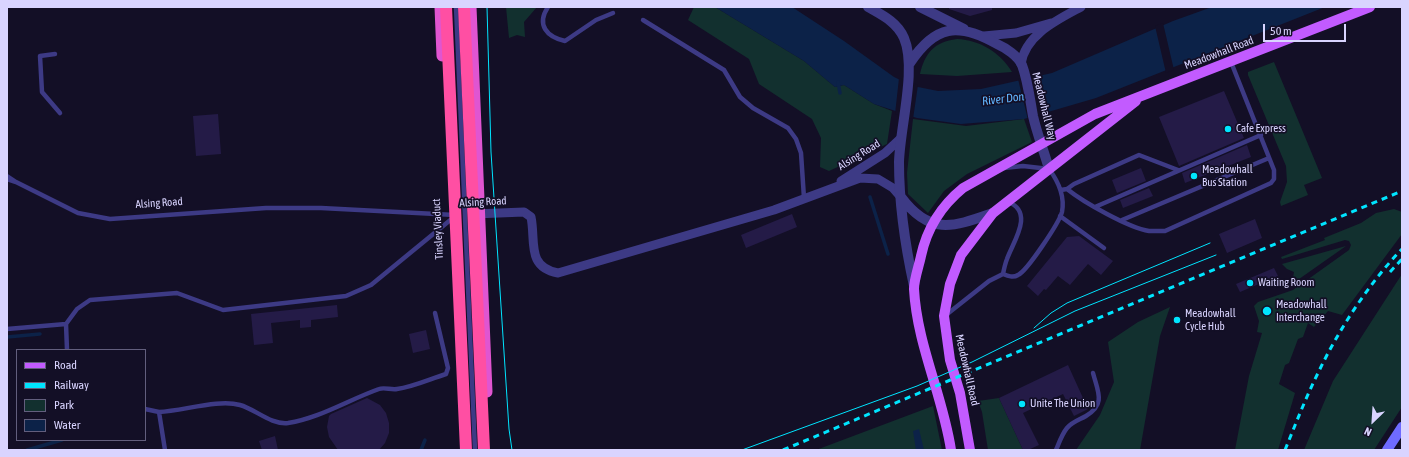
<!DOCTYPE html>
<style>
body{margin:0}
#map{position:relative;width:1409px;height:457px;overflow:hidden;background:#130f26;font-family:"Asap Condensed",sans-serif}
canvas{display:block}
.frame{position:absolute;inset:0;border:8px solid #d9d4ff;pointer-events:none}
.legend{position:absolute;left:16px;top:349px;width:130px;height:92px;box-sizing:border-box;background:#130f26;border:1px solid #625e7d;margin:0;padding:5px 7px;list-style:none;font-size:12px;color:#d9d4ff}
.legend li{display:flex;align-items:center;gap:8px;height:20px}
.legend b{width:20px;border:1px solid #625e7d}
.north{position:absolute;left:1353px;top:401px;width:40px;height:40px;-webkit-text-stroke:3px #130f26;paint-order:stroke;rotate:205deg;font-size:11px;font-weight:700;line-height:16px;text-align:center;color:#d9d4ff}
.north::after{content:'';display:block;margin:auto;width:14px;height:18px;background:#d9d4ff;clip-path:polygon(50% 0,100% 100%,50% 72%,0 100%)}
.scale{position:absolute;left:1263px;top:24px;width:83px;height:18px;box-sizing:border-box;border:2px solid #d9d4ff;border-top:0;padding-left:5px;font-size:12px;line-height:14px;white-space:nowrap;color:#d9d4ff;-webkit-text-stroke:3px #130f26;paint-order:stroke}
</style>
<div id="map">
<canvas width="1409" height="457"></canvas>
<div class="frame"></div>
<ul class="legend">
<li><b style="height:5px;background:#c25bff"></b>Road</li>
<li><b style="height:5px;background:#00e5ff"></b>Railway</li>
<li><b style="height:11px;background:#12302f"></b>Park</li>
<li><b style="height:11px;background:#0c2248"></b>Water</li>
</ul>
<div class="north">N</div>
<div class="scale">50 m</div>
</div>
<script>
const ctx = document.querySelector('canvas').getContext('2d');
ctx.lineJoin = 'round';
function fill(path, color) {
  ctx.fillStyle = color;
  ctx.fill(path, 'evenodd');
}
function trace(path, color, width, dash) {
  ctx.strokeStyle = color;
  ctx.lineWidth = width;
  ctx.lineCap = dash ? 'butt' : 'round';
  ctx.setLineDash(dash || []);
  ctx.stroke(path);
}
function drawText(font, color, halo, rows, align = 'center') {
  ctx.font = font + ' "Asap Condensed",sans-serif';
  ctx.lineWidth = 3.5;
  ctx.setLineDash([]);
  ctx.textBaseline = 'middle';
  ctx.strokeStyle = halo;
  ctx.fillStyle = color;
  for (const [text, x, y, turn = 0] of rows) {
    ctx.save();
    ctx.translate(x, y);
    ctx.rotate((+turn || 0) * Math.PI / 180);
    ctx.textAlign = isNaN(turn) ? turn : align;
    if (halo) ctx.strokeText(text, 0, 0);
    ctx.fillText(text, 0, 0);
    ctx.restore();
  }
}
const green = new Path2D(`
 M506,7H537L524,22L525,37L517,35L509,38Z
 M694,7H715L804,61L835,87L844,85L874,104L892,111L887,144L829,171L820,167L821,138L812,119L759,84L749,59L688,20Z
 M957,39C980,40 1001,53 1012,72L957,76L920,74C925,53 934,42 957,39Z
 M1274,62L1322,178L1304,185L1308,195L1281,206L1280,202L1287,182L1286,166L1248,75V72Z
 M913,119L966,126L1024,119L1032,142L967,174L944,191L928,213L908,194L907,173Z
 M1394,209L1402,212V234L1342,315L1328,311L1314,327L1308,323L1303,337L1298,339L1289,363L1285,365L1279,384L1295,393L1278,450H1235L1249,376L1262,333L1257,332L1259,321L1254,306L1258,302L1293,290L1349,250L1351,245L1349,241L1345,240L1282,259L1281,257L1325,240L1324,238L1361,223L1376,213Z
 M1346,246L1292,284L1294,272L1287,269L1282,264Z
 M1402,274V407L1374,450H1304L1333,381Z
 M1170,307L1160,336L1140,450H1076L1100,415L1114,382L1108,342L1138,322Z
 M999,398L1023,450H988L982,412L978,401Z
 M933,406L942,450H816Z`);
const water = new Path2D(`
 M715,7H792L844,41L894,77L913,86L938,91L981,89L1052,73L1173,21L1212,7H1325L1096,98L1024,119L961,124L917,118L874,104L844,85L835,87L804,61Z
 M919,429L924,450H916L913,431Z`);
const pier = new Path2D(`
 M1163,23L1174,70L1166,73L1155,26Z
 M1036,74L1045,115L1028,120L1018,79Z
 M899,78L918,85L913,119L895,114Z`);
const stream = new Path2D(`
 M838,82L840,93
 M870,197L888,254
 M7,337L40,334
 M27,450L62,440
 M421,450L425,440`);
const building = new Path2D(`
 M949,7H992V10L970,16L949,9Z
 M1224,91L1244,138L1179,166L1159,117Z
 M218,114L221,154L196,156L193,116Z
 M1247,145L1251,157L1185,183L1182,173Z
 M1141,168L1146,181L1117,193L1112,180Z
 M1149,188L1153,196L1123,208L1120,200Z
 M792,214L797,227L746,248L741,235Z
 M1255,219L1262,238L1227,253L1219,234Z
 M1079,236L1113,261L1101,275L1088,264L1070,285L1058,276L1046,290L1044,289L1038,296L1027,286L1067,237Z
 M1274,268L1278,276L1240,292L1236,284Z
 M337,305L338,317L311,320V327L300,328V320L271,323L273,343L254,345L251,314Z
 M426,330L430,349L413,353L409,334Z
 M1068,365L1088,409L1074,416L1063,394L1023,413L1039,445L1028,450H1023L999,398Z
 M367,398L380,405L386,413L389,423V433L385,443L379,450H338L329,437L327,427L329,416L331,414Z
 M275,436L278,450H262L259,441Z`);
const service = new Path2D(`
 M548,7C536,25 547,37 565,41L596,20L613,13
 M643,20L724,70L740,97L753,108L788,128L796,139L801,153L804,198
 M55,54L40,56L42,92L60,113
 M7,176L16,182L7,179
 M16,182L78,213L110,219L266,208H321L455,215
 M1067,189C1083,202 1129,228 1149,231C1154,231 1160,231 1165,231L1271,183L1274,179V170L1231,62
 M1061,190L1067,189L1074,184L1139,155L1178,170
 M1095,207L1261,135
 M1060,216L1104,248
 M1122,220L1269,158
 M1003,274C1004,269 1005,264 1007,259C1013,242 1035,212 1008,202
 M946,315L989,281L1003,274C1008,276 1013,278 1018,275C1027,271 1059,223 1062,212C1065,196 1058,181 1049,169L1023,166L1004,168
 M66,324L67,350
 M7,329L66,324L77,309L90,300L177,293L223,310L346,296L371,285L454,217
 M145,409L159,412L165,450
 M159,412C183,411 218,399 240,405C255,409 271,425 288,423C320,418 348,400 379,389C384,387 391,390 397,389C413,387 430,379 446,374L448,368L435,313
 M1056,450C1059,443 1062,434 1067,428C1072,422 1079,420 1086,416C1106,404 1098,392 1093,373`);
const minor = new Path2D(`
 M984,36L1016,33L1051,23
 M1021,64C1025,35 1057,20 1081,7
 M841,181L885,153L900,139
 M474,214L524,212L531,217C536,241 526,267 558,273L774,210L860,178L878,179L893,188L900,196`);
const tertiary = new Path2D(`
 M868,7C882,15 897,22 904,38C917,68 900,127 899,162C899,204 905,245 914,286
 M920,7L964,29
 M910,63C935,25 958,22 997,44C1006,48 1018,56 1022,65C1028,81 1030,100 1033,116C1037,134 1044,151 1049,169
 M901,197C930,236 953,227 993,213`);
const secondary = new Path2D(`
 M1387,450L1402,427`);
const primary = new Path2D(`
 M951,450C943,396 917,345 914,289C914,279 919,266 921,256C927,228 941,206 963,188L1095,114L1370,7
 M970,450L960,393L950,360L944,316L950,284L961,255L993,213L1136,101`);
const tram = new Path2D(`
 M487,7L491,152L509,429L512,450
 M1034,328L1051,313L1067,303L1210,243
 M742,450L917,386L972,362L1075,311L1216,255`);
const rail = new Path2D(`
 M1390,272L1402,259
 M783,450L1402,191
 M1285,450C1296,423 1306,397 1319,371C1339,329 1370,282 1402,249`);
const serviceBridge = new Path2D(`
 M456,7L475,450`);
const trunkBridge = new Path2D(`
 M440,7L442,56
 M471,7L487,392`);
const motorwayBridge = new Path2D(`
 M446,7L466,450
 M464,7L484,450`);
const markers = [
 [1228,129,4,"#00e5ff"],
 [1194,176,4,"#00e5ff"],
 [1250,283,4,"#00e5ff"],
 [1267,311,5,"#00e5ff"],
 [1177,320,4,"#00e5ff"],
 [1022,404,4,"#00e5ff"]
];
const streetNames = [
 ["Meadowhall Road",1219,53,-21],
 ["Meadowhall Way",1044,106,76],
 ["Alsing Road",859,155,-32],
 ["Alsing Road",483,202,-3],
 ["Alsing Road",159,203,-4],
 ["Tinsley Viaduct",438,229,-93],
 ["Meadowhall Road",967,370,77]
];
const poiNames = [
 ["Cafe Express",1236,129],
 ["Meadowhall",1202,170],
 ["Bus Station",1202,183],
 ["Waiting Room",1258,283],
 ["Meadowhall",1276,305],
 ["Interchange",1276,318],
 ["Meadowhall",1185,314],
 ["Cycle Hub",1185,327],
 ["Unite The Union",1030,404]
];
const waterNames = [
 ["River Don",1003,99,-7]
];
fill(green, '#12302f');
fill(water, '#0c2248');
fill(pier, '#130f26');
trace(stream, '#0c2248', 3.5);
fill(building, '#241b47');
trace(service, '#3d3a85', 4.5);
trace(minor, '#3d3a85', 9);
trace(tertiary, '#3d3a85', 10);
trace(secondary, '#6f6bff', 10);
trace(primary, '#c25bff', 10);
trace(tram, '#00e5ff', 1);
trace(rail, '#00e5ff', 3, [6, 5]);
trace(serviceBridge, '#3d3a85', 4.5);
trace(trunkBridge, '#e055d1', 11);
trace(motorwayBridge, '#ff4fa3', 12);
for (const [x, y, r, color] of markers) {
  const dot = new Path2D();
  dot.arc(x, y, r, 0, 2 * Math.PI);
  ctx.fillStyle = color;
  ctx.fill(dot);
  trace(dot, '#130f26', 1.5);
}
drawText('11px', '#d9d4ff', '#130f26', streetNames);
drawText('11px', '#d9d4ff', '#130f26', poiNames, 'left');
drawText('italic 12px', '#62b6ff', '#130f26', waterNames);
</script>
